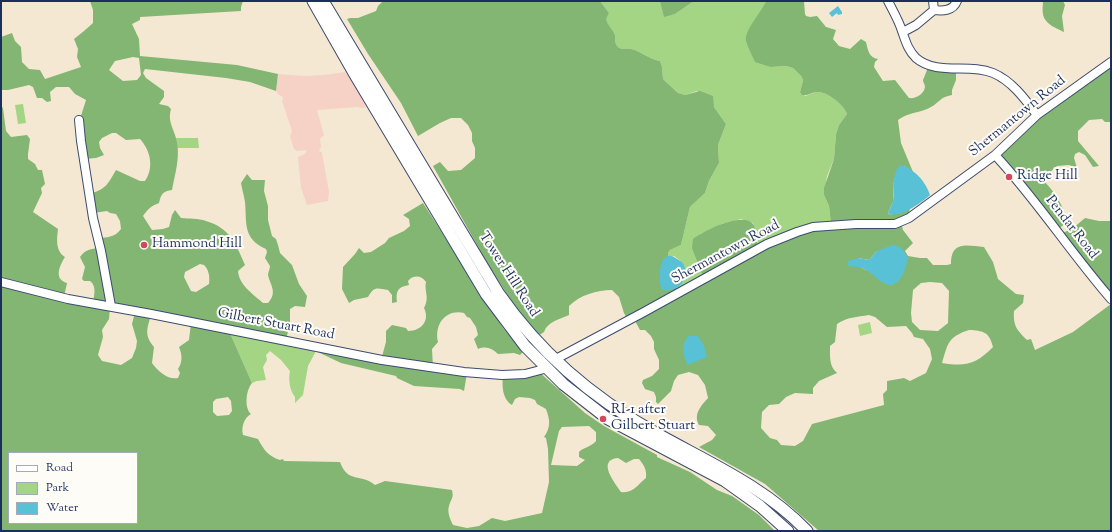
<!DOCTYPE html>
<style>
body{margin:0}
#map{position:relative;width:1112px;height:532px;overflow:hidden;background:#f5e8d2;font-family:"Sorts Mill Goudy",serif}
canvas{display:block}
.frame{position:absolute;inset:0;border:2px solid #1b2f5e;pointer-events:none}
.legend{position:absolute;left:8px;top:452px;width:130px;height:72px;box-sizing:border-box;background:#fdfcf7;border:1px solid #a3aaba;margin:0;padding:5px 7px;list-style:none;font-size:12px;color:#1b2f5e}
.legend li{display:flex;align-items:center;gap:8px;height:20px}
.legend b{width:20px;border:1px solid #a3aaba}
</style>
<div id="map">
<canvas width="1112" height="532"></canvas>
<div class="frame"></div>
<ul class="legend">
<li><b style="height:5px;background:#fff"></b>Road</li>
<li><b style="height:11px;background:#a3d584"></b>Park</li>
<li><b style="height:11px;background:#59c1d6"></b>Water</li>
</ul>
</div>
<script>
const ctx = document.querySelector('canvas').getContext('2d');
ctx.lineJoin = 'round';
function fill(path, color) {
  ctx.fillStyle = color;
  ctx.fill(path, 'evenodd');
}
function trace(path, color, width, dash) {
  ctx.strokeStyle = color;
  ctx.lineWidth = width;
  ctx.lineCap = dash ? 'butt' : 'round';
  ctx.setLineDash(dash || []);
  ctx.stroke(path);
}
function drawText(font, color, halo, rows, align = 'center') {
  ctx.font = font + ' "Sorts Mill Goudy",serif';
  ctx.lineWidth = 4;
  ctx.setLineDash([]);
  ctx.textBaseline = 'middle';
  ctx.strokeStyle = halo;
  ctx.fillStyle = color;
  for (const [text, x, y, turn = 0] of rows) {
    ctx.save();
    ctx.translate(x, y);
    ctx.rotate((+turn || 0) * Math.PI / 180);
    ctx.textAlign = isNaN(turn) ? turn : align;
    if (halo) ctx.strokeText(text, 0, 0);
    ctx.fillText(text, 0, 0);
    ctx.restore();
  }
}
const built = new Path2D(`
 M345,72L353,80L366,107L364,108L357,107L317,110L324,135L320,139L321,147L319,151L322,153L329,192L328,201L307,205L301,188L298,157L305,154L307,150L297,151L294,149L290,136L292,131L282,101L283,97L279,95L276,91L278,74L306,76L324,75Z`);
const green = new Path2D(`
 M600,1H658L660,2L664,16L675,14L694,1H766L765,5L771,67L786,66L793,68L802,77L803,81L800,92L805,96C809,95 813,92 817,92C827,91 845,106 847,114L839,125L836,134L834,159L827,176L824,195L829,206L831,224L759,248C757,240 756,231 753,223L741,219L722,224L700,234L701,270L704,279L677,290L676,288L682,262L674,256H668V253L670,250L681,245L690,207L705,193L709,181L719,163L718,145L726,124L714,107L697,91L685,95L678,93L663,79L662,67L660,61C648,59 641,51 631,49C626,48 622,50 618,47C614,43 616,39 615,35C613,29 607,25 605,19L609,13Z
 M23,104L26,123L18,124L15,105Z
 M173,138H198L199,148H174Z
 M870,322L872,333L860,336L858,325Z
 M229,331L304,345L316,351L308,366L303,395L295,403V397C290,391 288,380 290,371L281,360L270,351L266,355L267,360L263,367L266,380L257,381L252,383Z`);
const forest = new Path2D(`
 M90,1H243L241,7V11L140,17V20L132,24L139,39L140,56L237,65L278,74L276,91L250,82L226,78L145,69L143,73L146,78L164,91V97L159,104L168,106L171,109C167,123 175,129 177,143C180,158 175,174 172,190C163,191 161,194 159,203C151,206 148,209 143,216L152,230L163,229L169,227L172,215L175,210L181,218C189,219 198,218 206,221C230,228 236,244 245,265L238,271C239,285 253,294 263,303H268C278,292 270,285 268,275C268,272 270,269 270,266L265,258L267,252L266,249C242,238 247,223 245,202C244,196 242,189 241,183L247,174L252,180H265L264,191L268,206V220L272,236L276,239L278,245L280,253L292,265L299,284L307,296L305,307L295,306L290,309V323L286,340L229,331L252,383C246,390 244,408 251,414C244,418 241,427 243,435L258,439C264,450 268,456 280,460L283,459L284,461L340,462C348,484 361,473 375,485L385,481L452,490C454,499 451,498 449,506C447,512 450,519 453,525L467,528L479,526L492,518L505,521L542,513L549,482L548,449L546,438L544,437C551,427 550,420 546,409L537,404L535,400L530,398L519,397L515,399L512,405C502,399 502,385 503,376L538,371L585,413L604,426L657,455V457L690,472L717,490L732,496L759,515L775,531H1V106L3,108L6,131L11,137L27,135L30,139L28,154V159L35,164L38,170H42L45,184L41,188L42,193L33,212L58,229C57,238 55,251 65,257C60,265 53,279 67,283L64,297L93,303C94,295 97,286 90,281H84L82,279L85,267L80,257C86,249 90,249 100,248L102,238C110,237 116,236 121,229L120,221L116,214L110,213L107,211L93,213L91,193C106,190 109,182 116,170L140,181H145C154,168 151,151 140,139L126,140L116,133H112L102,138L99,142L100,148L104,155L96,158L85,159L80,119L86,100L75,94L69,87H56L50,92L51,101L47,102L42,98H37L33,87L29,85L8,90H1V37L12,33L15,41L21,47L22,62L29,69L40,70L45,79L81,67L77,57L78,49L74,39L84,31L93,23V10ZM133,57L139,58L141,75L137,80L123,81L109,70L115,61ZM200,264L204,265C209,270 210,277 209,284L196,292L191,291L184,277L185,272ZM110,307L135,312L132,324L137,341L136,348L132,358L121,365L102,361L98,355L103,337L102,330L109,319ZM151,315L191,323L189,340L179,347C182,354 183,362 178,369L180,373L178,378C167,380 158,371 152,363L154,347C144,335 147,329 151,315ZM228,397L231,401L232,411L229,415L217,416L213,412V402L216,399ZM589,426L596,432V441C591,447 584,447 579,452V457L585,460L577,466L551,465L559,431L562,427ZM9,453H137V523H9ZM618,458L626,463L634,459H639C644,465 647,470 646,478C638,484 633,494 621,492C615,483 596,460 618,458Z
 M383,1H600L609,13L606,19C607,25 613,29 615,35C616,39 614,43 618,47C622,50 626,48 631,49C641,51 648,59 660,61L662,67L663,79L678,93L685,95L700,91L713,96L714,107L726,124L718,145L719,163L709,181L705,193L690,207L681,245L670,250L668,253V256C673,256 673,257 677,259C678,260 681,261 682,263C689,271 684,283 676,288L677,290L704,279L692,248L693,239C703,231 743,211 753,224C756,228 755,232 755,236C756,240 758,244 760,248L831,224L829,206L824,195V188L834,159L836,134L839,125L847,114C845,106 827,91 817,92C812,92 808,96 802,95L800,92L803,81L802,77L793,68L786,66L771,67L755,62C752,55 748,48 746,41C744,30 762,12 766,1H804L805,14L806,16L810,17L817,16L826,27L836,30L833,39L839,46L850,49L861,39L866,42C868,50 869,58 878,59L875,62L874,67L883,81L895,80L909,98C916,99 924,94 925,87C925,85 923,82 923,80L929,65L956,69V80L952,90V95C940,97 940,102 931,107C921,113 908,112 898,120L901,143L913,172L904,166L894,179L893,202L888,213L890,215C898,212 903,212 910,208L909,213L900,219L903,230L913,243L905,251L908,256L920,258H927L933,265H947L951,264C951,240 968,246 984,247L993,262L998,279L1016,294L1024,295L1023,303L1014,311C1013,326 1017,330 1027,340L1031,339L1035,350L1073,332L1111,304V531H819L765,484L699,447L712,440L716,435L708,426L699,425C693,414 701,406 708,398L705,385L698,375L689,372L678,375L674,381L671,391L658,404L656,402V397L654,392L645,389L642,383L643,380L652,376L659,369V360L654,349V342L651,336L645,330H640L634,319L628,320L624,313L619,297L612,290C597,290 580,295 569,306V315C560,319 547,322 544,332L535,338L487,263L433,166L440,162L448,171L461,170L475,158V148L472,141V133L468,125L461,118H451L440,123L418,136L401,103L368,54L347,19L350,18H358L376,11L378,6ZM877,251L866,270L862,268L858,258L869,260ZM930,282L942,283L949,291L948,323L938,331L920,330L912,322L911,313L913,290L921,283ZM869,315L875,317L887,327L906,326L912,333L914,337L923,339L930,349L932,359L926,373L910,381L904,378L887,381V390L883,394L884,405L812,424L803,441L795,446L781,445L777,440L770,438L761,428L762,412L769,405L779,404L786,397L795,393L813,394V388L819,381L837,373C829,366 830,357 830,346L835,342L837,324C847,317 857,317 869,315ZM969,330C983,331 989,331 993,347C976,364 967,367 942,363C948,343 948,337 969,330Z
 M658,1H694L675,14L664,17L660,2Z
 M1043,1H1063L1065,5L1062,16L1064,32C1058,29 1044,24 1043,14C1042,10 1043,5 1043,1Z
 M1111,60V122H1105L1102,119L1089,120L1078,131V141L1099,166L1093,167L1085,155L1079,152L1075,154L1074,158L1077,168L1069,165L1057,166L1042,179C1053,190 1066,207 1066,223L1057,230L995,151L1015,131Z
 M423,203L503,328L523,352L520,355L514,353L498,354C492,348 486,346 478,349L474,339L478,335L476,327L470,318L467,317L464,313C446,309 434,324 438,342L432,349L433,368L467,373L464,391L460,389L414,386L397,378L396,376L341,363L303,345L381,360L386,342V331L392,325L406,328L408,331C422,331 430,320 424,308C430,297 424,292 426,282C421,275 413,275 408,281L409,285C397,287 396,292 397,302L392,303V295L388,290C377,288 374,286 368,297L354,300L349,303L342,289L343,267L355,254L359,248L364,253L371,252L385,243L389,238L404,231L410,226L409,219L403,215Z
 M1085,218L1099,221H1111V299L1060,234L1072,229Z`);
const water = new Path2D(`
 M838,6L842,12V14L838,15L837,13L832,17L829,13Z
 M900,165C914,168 926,182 930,195C925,200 906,213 899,214C896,214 893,214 890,215L888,213C890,209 892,205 893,201C895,190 891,174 900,165Z
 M892,245C901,245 905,252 908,259C905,270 899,293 882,282C876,278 871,272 864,269C859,266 853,267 848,266L847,264L848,261L858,258L869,260L877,251Z
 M668,256C673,256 673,256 676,259C678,260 681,261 682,262C684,264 685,269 685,271C686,285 675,292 662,290C659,284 659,265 663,260C663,259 667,257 668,256Z
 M688,336H698L704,346L707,357L687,365C684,353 680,347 688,336Z`);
const minor = new Path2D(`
 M888,1C893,11 899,21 902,31C906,42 908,50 916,58C937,76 969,63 993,73C1012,81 1025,99 1037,115
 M933,1L934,10
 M903,32L916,25L934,10C943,11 953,11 957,1
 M79,120L81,141L93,218L101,251L111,306
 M995,155C1037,200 1070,252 1111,299
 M1,282L68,299L151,314L382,360L464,372L502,375L525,374L548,368
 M554,360L644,312L767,244L797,232L813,227L856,224H895L909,218L995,155L1037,115L1111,62`);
const highway = new Path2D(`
 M313,1L354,73L486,294L525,346L563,384L608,419L725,481L760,506L788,531
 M323,1L499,294C540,353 591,397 654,432C707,462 764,486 807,531`);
const markers = [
 [1009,177,4,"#d1495b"],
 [144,245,4,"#d1495b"],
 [603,419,4,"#d1495b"]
];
const streetNames = [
 ["Shermantown Road",1018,117,-39],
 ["Pendar Road",1071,228,52],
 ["Shermantown Road",726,253,-28],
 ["Tower Hill Road",508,275,57],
 ["Gilbert Stuart Road",276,325,11]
];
const poiNames = [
 ["Ridge Hill",1017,177],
 ["Hammond Hill",152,245],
 ["RI-1 after",611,411],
 ["Gilbert Stuart",611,427]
];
fill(built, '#f6d1c5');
fill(green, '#a3d584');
fill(forest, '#82b672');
fill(water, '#59c1d6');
trace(minor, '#3c4b6f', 10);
trace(highway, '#3c4b6f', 13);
trace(minor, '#fff', 8);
trace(highway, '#fff', 11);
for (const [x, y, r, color] of markers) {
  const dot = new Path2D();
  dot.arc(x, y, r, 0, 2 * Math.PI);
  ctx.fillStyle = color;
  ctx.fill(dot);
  trace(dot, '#fdfcf7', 1.5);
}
drawText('14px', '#1b2f5e', '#fdfcf7', streetNames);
drawText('14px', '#1b2f5e', '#fdfcf7', poiNames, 'left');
</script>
